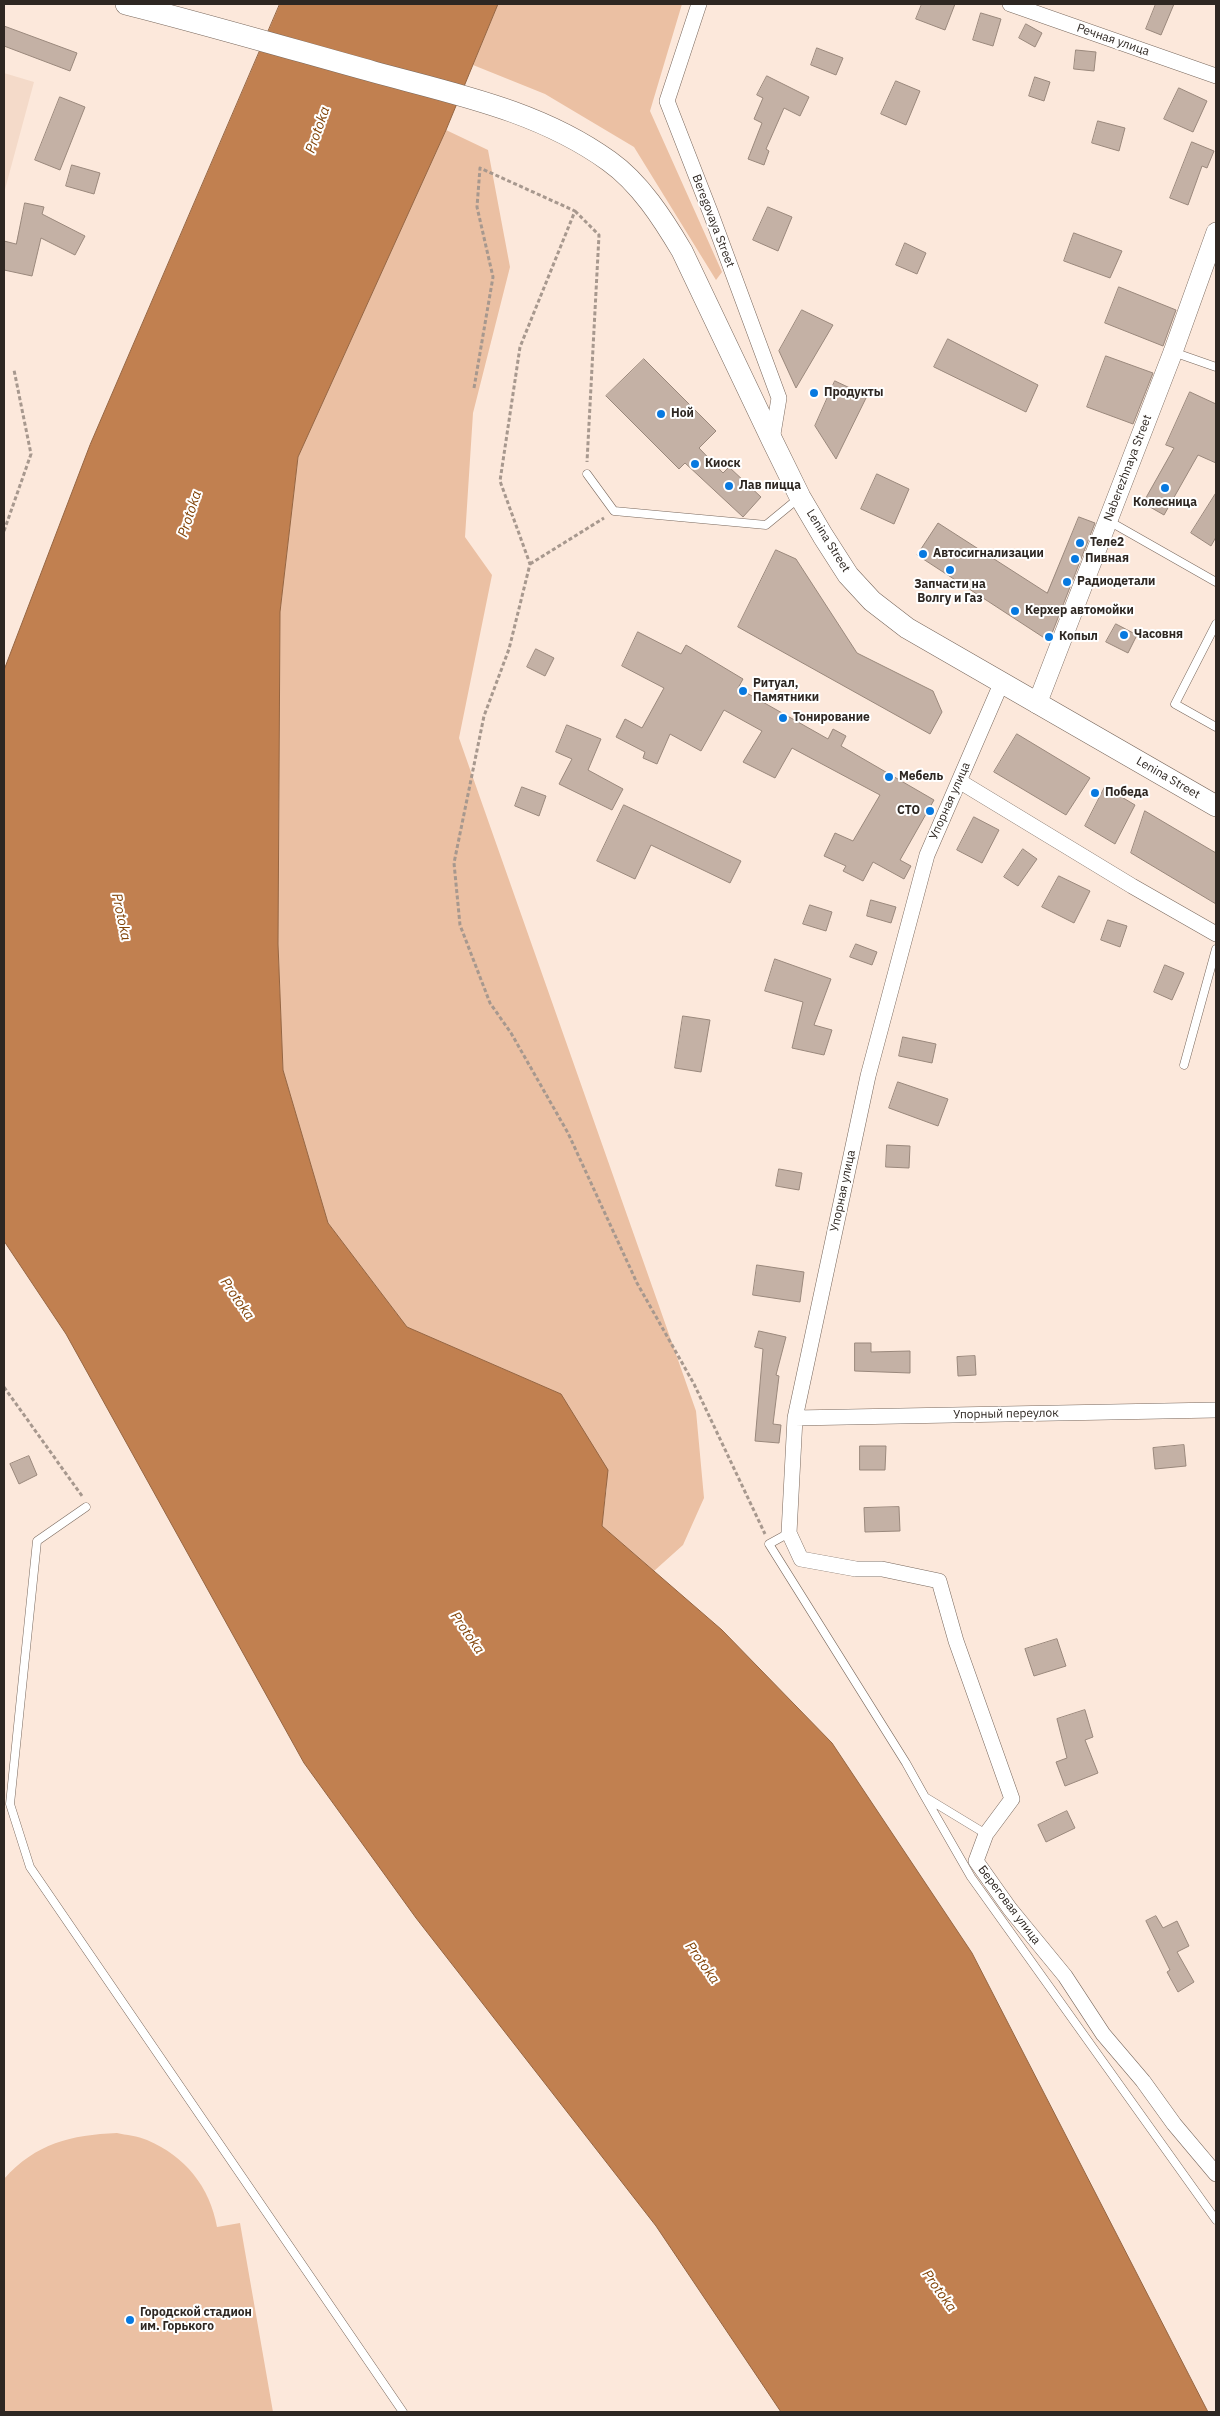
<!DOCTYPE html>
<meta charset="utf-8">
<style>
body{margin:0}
#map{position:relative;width:1220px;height:2416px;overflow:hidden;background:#fce8db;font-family:"IBM Plex Sans",sans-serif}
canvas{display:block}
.frame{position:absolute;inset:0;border:5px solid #2e2722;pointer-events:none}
</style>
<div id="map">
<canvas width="1220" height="2416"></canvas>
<div class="frame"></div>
</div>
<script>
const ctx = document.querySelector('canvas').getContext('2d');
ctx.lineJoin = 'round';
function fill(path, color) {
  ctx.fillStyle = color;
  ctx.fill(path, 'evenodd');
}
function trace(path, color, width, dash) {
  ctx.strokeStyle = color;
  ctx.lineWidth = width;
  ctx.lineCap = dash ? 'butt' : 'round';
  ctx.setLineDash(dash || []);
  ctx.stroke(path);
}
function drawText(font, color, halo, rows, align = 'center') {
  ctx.font = font + ' "IBM Plex Sans",sans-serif';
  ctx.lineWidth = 4;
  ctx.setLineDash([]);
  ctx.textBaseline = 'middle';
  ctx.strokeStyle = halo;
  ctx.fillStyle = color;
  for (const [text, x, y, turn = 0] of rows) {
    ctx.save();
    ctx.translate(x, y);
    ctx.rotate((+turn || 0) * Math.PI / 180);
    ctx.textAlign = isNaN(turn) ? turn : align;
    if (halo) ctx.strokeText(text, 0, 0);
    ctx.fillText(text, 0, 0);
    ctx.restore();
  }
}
const built = new Path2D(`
 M4,73L34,82L4,193Z`);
const green = new Path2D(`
 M498,4H682L650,111L722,272L716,280L634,147L545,94L473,65Z
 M446,130L488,150L510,267L473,413L465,537L492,575L459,738L696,1411L704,1498L683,1545L654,1571L602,1526L607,1485L561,1394L407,1327L328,1223L283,1070L278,944L280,612L298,457Z
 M117,2133C126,2135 138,2136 147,2140C185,2156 210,2187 217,2227L240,2223L273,2412H4V2179C36,2143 71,2135 117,2133Z`);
const water = new Path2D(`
 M280,4H498L446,130L298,457L280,612L278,944L283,1070L328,1223L407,1327L561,1394L608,1470L602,1526L722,1630L832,1743L972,1953L1208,2412H781L656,2226L416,1918L304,1763L66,1334L4,1241V670L90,445Z`);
const building = new Path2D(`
 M922,4H955L945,30L916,19Z
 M1156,4H1174L1161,35L1146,29Z
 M981,13L1001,19L993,46L973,40Z
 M1026,24L1042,33L1035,47L1019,38Z
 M4,26L77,53L70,71L4,46Z
 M817,48L843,58L836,75L811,65Z
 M1076,50L1096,52L1094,71L1074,69Z
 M767,76L809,97L800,116L784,108L766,149L769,151L764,165L748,159L762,123L754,119L763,98L757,95Z
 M1035,77L1050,82L1044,101L1029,96Z
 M896,81L920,91L906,125L881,114Z
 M1179,88L1207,101L1193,132L1164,119Z
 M60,97L85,107L60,170L35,160Z
 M1098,121L1125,128L1119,151L1092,143Z
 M1192,142L1214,151L1207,168L1202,166L1188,205L1170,198Z
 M72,165L100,173L94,194L66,186Z
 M25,203L44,207L42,214L85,236L75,255L41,238L32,276L4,270V241L16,244Z
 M768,207L792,217L778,251L753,240Z
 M1074,233L1122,251L1110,278L1064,261Z
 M905,243L926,253L917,274L896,265Z
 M1119,287L1176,310L1163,346L1105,323Z
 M802,310L833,325L796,388L779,351Z
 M948,339L1038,385L1026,412L934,367Z
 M1106,356L1153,373L1133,424L1087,407Z
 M644,359L716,431L699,448L723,473L729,467L761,497L743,517L685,463L679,469L606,396Z
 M835,381L867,396L836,459L815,426Z
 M1190,392L1216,404V463L1198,455L1164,515L1143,503L1174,448L1166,445Z
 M877,474L909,489L894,524L861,509Z
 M1216,493V537L1211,546L1191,533Z
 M1079,517L1095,523L1049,641L917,555L938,523L1047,593Z
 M776,550L796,559L857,653L933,691L942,712L930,734L738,627Z
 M1116,624L1137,635L1128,653L1106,642Z
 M638,632L681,654L686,645L703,655L743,679L738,688L828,739L833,729L846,736L841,746L934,800L900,860L911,866L904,879L873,862L863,881L843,871L846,866L824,856L835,833L853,841L880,795L792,748L775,778L743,762L762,731L724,710L701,751L670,734L657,764L643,758L645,752L616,737L625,719L642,728L664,688L622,666Z
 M536,649L554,658L545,676L527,667Z
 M567,725L601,739L588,770L623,789L612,810L559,784L572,759L556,752Z
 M1017,734L1090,778L1066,815L994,772Z
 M522,787L546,796L539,816L515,806Z
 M1105,787L1135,805L1115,844L1085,826Z
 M624,805L741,861L730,883L651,845L635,879L597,861Z
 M1145,811L1216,853V904L1131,853Z
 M974,817L999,830L982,863L957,850Z
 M1023,849L1037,859L1018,886L1004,877Z
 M1059,876L1090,891L1074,923L1042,907Z
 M871,900L896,907L891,923L867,916Z
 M810,905L832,912L826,931L803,924Z
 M1108,920L1127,926L1120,947L1101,940Z
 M856,944L877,952L872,965L850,957Z
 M775,959L831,979L814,1025L832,1030L824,1055L792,1048L803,1002L765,991Z
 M1165,965L1184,973L1172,1000L1154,992Z
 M683,1016L710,1020L701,1072L675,1068Z
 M903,1037L936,1044L932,1063L899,1056Z
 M898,1082L948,1099L938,1126L889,1108Z
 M887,1145L910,1146L909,1168L886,1167Z
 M779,1169L802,1173L799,1190L776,1186Z
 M757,1265L804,1272L800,1302L753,1295Z
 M759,1331L786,1337L776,1375L779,1376L773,1424L781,1425L779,1443L755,1441L763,1349L755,1347Z
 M855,1343H871V1352L910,1351V1373L855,1371Z
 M975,1356L976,1375L958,1376L957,1357Z
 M1184,1445L1186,1466L1155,1469L1153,1448Z
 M860,1446H886L885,1470H860Z
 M29,1456L37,1475L19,1484L10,1464Z
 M899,1507L900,1531L865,1532L864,1508Z
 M1057,1639L1066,1666L1034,1676L1025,1649Z
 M1085,1710L1093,1737L1085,1740L1098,1773L1065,1786L1056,1762L1067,1758L1057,1719Z
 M1067,1811L1075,1828L1046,1842L1038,1825Z
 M1156,1916L1163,1928L1177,1921L1189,1946L1177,1952L1194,1982L1178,1992L1167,1972L1170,1970L1146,1921Z`);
const path = new Path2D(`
 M575,211L599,235L587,462
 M474,388L493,277L477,207L480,168L575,211L520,347L500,481L530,564L509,649L484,716L454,863L460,925L490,1003L511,1033L568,1133L637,1283L694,1384L765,1534
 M4,531L31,454L14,370
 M530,564L604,518
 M4,1387L82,1496`);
const service = new Path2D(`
 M1173,352L1216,367
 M587,474L614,511L766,525L800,497
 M1107,520L1216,582
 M1216,624L1175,704L1216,727
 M1184,1065L1216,949
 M86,1507L37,1541L10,1804L30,1867L403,2412
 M789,1533L769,1544L906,1763L925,1797
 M986,1834L925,1797L971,1877L1216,2220`);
const minor = new Path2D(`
 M699,4L667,101L711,214L779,398L772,440
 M1010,4L1216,76
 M1001,684L927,855L868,1076L795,1418L789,1533L801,1559L856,1569H882L939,1581L956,1641L1012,1799L986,1834L976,1861L1010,1909L1065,1976L1103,2034L1143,2081L1174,2124L1216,2174
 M959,781L1132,886L1216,934
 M795,1418L1216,1410`);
const tertiary = new Path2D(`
 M1037,704L1173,352L1216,232`);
const secondary = new Path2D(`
 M126,4C209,25 291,49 374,72C455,94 540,111 609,161C640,183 663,219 682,251L772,440L800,497L823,536L848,575L872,601L907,628L1216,806`);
const markers = [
 [814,393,5,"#0779e0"],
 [661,414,5,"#0779e0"],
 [695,464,5,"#0779e0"],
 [729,486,5,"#0779e0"],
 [1165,488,5,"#0779e0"],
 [1080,543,5,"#0779e0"],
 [923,554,5,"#0779e0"],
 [1075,559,5,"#0779e0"],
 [950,570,5,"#0779e0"],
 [1067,582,5,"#0779e0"],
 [1015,611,5,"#0779e0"],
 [1124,635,5,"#0779e0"],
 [1049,637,5,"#0779e0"],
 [743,691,5,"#0779e0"],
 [783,718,5,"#0779e0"],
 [889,777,5,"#0779e0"],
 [1095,793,5,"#0779e0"],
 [930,811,5,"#0779e0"],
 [130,2320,5,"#0779e0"]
];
const streetNames = [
 ["Речная улица",1113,40,19],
 ["Beregovaya Street",713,221,69],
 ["Naberezhnaya Street",1128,468,-69],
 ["Lenina Street",828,541,58],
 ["Lenina Street",1168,778,30],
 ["Упорная улица",950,801,-66],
 ["Упорная улица",843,1191,-78],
 ["Упорный переулок",1006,1414,-1],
 ["Береговая улица",1009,1905,53]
];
const poiNames = [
 ["Продукты",824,393],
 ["Ной",671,414],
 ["Киоск",705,464],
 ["Лав пицца",739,486],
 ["Колесница",1165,503,"center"],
 ["Теле2",1090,543],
 ["Автосигнализации",933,554],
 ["Пивная",1085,559],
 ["Радиодетали",1077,582],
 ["Запчасти на",950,585,"center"],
 ["Волгу и Газ",950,599,"center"],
 ["Керхер автомойки",1025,611],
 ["Часовня",1134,635],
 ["Копыл",1059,637],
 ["Ритуал,",753,684],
 ["Памятники",753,698],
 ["Тонирование",793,718],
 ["Мебель",899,777],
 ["Победа",1105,793],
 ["СТО",920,811,"right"],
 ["Городской cтадион",140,2313],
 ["им. Горького",140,2327]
];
const waterNames = [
 ["Protoka",318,130,-71],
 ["Protoka",190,514,-72],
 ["Protoka",121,917,78],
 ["Protoka",237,1299,55],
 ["Protoka",467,1633,55],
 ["Protoka",702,1963,54],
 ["Protoka",939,2291,54]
];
fill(built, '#f4dac9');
fill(green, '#ebc0a3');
fill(water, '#c18050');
trace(water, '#956542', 1);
fill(building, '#c4b1a5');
trace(building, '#9a887c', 1);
trace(service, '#79685d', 9);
trace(minor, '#79685d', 16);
trace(tertiary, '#79685d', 20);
trace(secondary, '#79685d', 22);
trace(path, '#a7988e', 3, [4, 2.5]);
trace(service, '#fff', 8);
trace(minor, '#fff', 15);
trace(tertiary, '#fff', 19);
trace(secondary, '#fff', 21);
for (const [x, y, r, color] of markers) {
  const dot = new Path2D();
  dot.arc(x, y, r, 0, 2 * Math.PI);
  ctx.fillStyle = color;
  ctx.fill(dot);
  trace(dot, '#fff', 2);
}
drawText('12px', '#2e2722', '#fff', streetNames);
drawText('bold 12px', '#2e2722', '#fff', poiNames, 'left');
drawText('italic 14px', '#824408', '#fff', waterNames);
</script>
